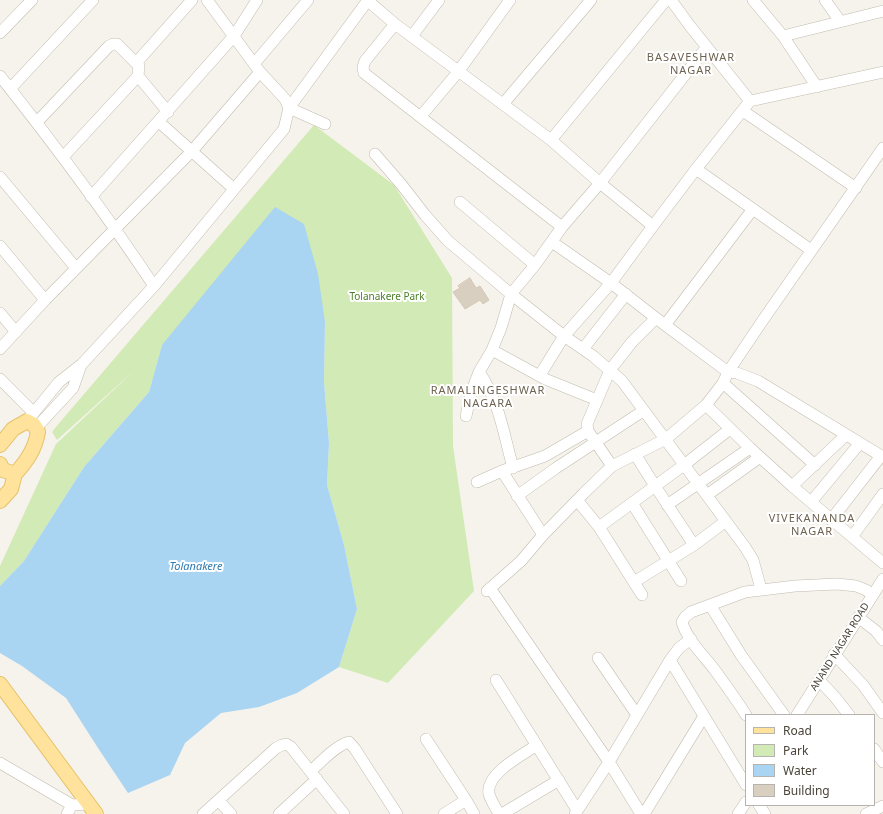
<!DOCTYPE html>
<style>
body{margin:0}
#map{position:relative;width:883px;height:814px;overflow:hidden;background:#f6f3ec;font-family:"Noto Sans",sans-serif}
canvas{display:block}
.legend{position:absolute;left:745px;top:714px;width:130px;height:92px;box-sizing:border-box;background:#fff;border:1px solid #b7b4b0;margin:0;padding:5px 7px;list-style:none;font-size:12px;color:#4b4439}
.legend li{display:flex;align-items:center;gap:8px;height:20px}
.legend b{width:20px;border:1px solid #b7b4b0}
</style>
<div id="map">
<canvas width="883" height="814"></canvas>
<ul class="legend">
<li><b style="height:5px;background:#ffe39c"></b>Road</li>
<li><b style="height:11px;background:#d2eab5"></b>Park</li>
<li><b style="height:11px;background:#a9d4f2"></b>Water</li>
<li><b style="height:11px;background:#d8cfc1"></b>Building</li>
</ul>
</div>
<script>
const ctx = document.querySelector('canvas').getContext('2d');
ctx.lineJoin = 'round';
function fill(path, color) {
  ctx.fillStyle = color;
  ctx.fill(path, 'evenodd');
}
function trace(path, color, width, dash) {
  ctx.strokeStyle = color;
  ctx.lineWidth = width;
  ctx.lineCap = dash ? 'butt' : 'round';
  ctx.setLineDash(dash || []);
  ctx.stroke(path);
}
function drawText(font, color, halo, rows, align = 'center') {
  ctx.font = font + ' "Noto Sans",sans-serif';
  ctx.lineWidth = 4;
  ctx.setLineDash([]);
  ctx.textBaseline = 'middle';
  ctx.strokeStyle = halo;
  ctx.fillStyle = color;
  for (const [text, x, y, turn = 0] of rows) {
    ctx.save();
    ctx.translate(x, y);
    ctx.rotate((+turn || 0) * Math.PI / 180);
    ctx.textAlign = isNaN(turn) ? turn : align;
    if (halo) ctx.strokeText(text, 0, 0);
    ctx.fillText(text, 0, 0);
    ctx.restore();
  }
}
const green = new Path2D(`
 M314,125L394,185L452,278L453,446L474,591L388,683L339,667L357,609L344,545L327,485L329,443L324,382L325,322L162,345L149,392L84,467L24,561L0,586V566L56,444L136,369L57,440L52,432L55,428Z`);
const water = new Path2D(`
 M275,207L304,224L318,274L325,322L324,382L329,443L327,485L344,545L357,609L339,667L297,693L259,707L221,713L185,743L170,775L128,793L98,748L66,698L22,666L0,653V586L24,561L84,467L149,392L162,345Z`);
const building = new Path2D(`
 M470,278L476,288L480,286L489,300L483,304L480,300L465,309L453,292L460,288L458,286Z`);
const minor = new Path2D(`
 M367,0L395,24L551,140L600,183L653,226L696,169L750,101L883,72
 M671,0L690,26L750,101
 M753,0L783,36L817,87
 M825,0L840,21
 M395,24L365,61L363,67L364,73L562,227
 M0,33L32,0
 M412,36L439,0
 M783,36L883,11
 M136,63L192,0
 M254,64L308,0
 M0,76C54,144 106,214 154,286
 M138,76L168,112
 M10,89L93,0
 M503,104L591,0
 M743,111L856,188
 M421,116L458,72L510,0
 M37,122L109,46L113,44H117L139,66L138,76L63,157
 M159,122L234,189
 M325,124L289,108L368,0
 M551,140L666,0
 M375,154L401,184L425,215L448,241L511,294L564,336L593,356L622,381L745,547L753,560L761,589
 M696,169L811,250
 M0,177L76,268
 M91,197L234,36L257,0
 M460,202L535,265
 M552,242L611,283L665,325L728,372L737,373L758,381L883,457
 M0,246L45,300
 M0,313L16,332
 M665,325L753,209
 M0,349L45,300L192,151L260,72
 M583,349L626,294
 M492,350L545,379L597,400
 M479,372C499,400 504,435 513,468
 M540,375L564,336L611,283L653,226
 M0,379L34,413
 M723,383L815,465
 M706,405L750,448L792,486L883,563
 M466,416L471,393L479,372L492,350L501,328L511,294L535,265L562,227L600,183L706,48
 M27,421L59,382L82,364L154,286L284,129L289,108L285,99L260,72L207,0
 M36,428L73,388L81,365
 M635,454L655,486L694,545
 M612,466L588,431L587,424L610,370L632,342L656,318
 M502,471L543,535
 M477,482L502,471L545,456L588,431
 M792,486L846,435
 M707,495L760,457
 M517,496L556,468L643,411
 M577,500L599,527L642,595
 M811,502L860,443
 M632,503L681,581
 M667,505L750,448
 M831,520L881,456
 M599,527L684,465L730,429
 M852,537L883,494
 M634,582L694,545L726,521
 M490,588L609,762L641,814
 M487,591L521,561L543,535L584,493L612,466L666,439L706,405L723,383L728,372L763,320L883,148
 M710,605L741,655L784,715
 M858,617L876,631L883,640
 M834,654L863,685L883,713
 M598,658L637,715
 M670,660L746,785
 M496,680L577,810
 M819,680L835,697L849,715
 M746,715C736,699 725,684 714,669C704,656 686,638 682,622L685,617L691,612L745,592L795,586L837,584L856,586L866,590L873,595
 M797,715L883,579
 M426,739L466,800L474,814
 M874,749L883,762
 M0,763L72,805L87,804
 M311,771C321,762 335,746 349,742L355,749L397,814
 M219,801L231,814
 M759,805L765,814
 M67,814L72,805
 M203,814L276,748L282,745L286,744L291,747L344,814
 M279,814L317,779
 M444,814L466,800
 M499,814C496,808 491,801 489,794C485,774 522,755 537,745
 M502,814L559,780
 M575,814L609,762L670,660L679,648L691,639
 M644,814L704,716
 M738,814L746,802
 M866,814L883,806`);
const major = new Path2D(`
 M0,445L13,429L27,421L34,425L38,432C35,449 27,461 15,474L3,470L0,464
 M0,501L11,489L15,474
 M0,684L96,814`);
const parkNames = [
 ["Tolanakere Park",387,297]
];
const streetNames = [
 ["ANAND NAGAR ROAD",840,647,-58]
];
const neighbourhoodNames = [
 ["BASAVESHWAR",691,58],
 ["NAGAR",691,71],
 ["RAMALINGESHWAR",488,391],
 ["NAGARA",488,404],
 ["VIVEKANANDA",812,519],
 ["NAGAR",812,532]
];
const waterNames = [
 ["Tolanakere",196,567]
];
fill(green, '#d2eab5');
fill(water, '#a9d4f2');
fill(building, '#d8cfc1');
trace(building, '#d3c7b4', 1);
trace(minor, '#c2bbae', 12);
trace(major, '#e6c16a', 16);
trace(minor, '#fff', 11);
trace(major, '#ffe39c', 14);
drawText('10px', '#4a7f2a', '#fff', parkNames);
drawText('10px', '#4b4439', '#fff', streetNames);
ctx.letterSpacing = '1px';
drawText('11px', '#6e6250', '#fff', neighbourhoodNames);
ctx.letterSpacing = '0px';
drawText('italic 11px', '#2e7ab2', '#fff', waterNames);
</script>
